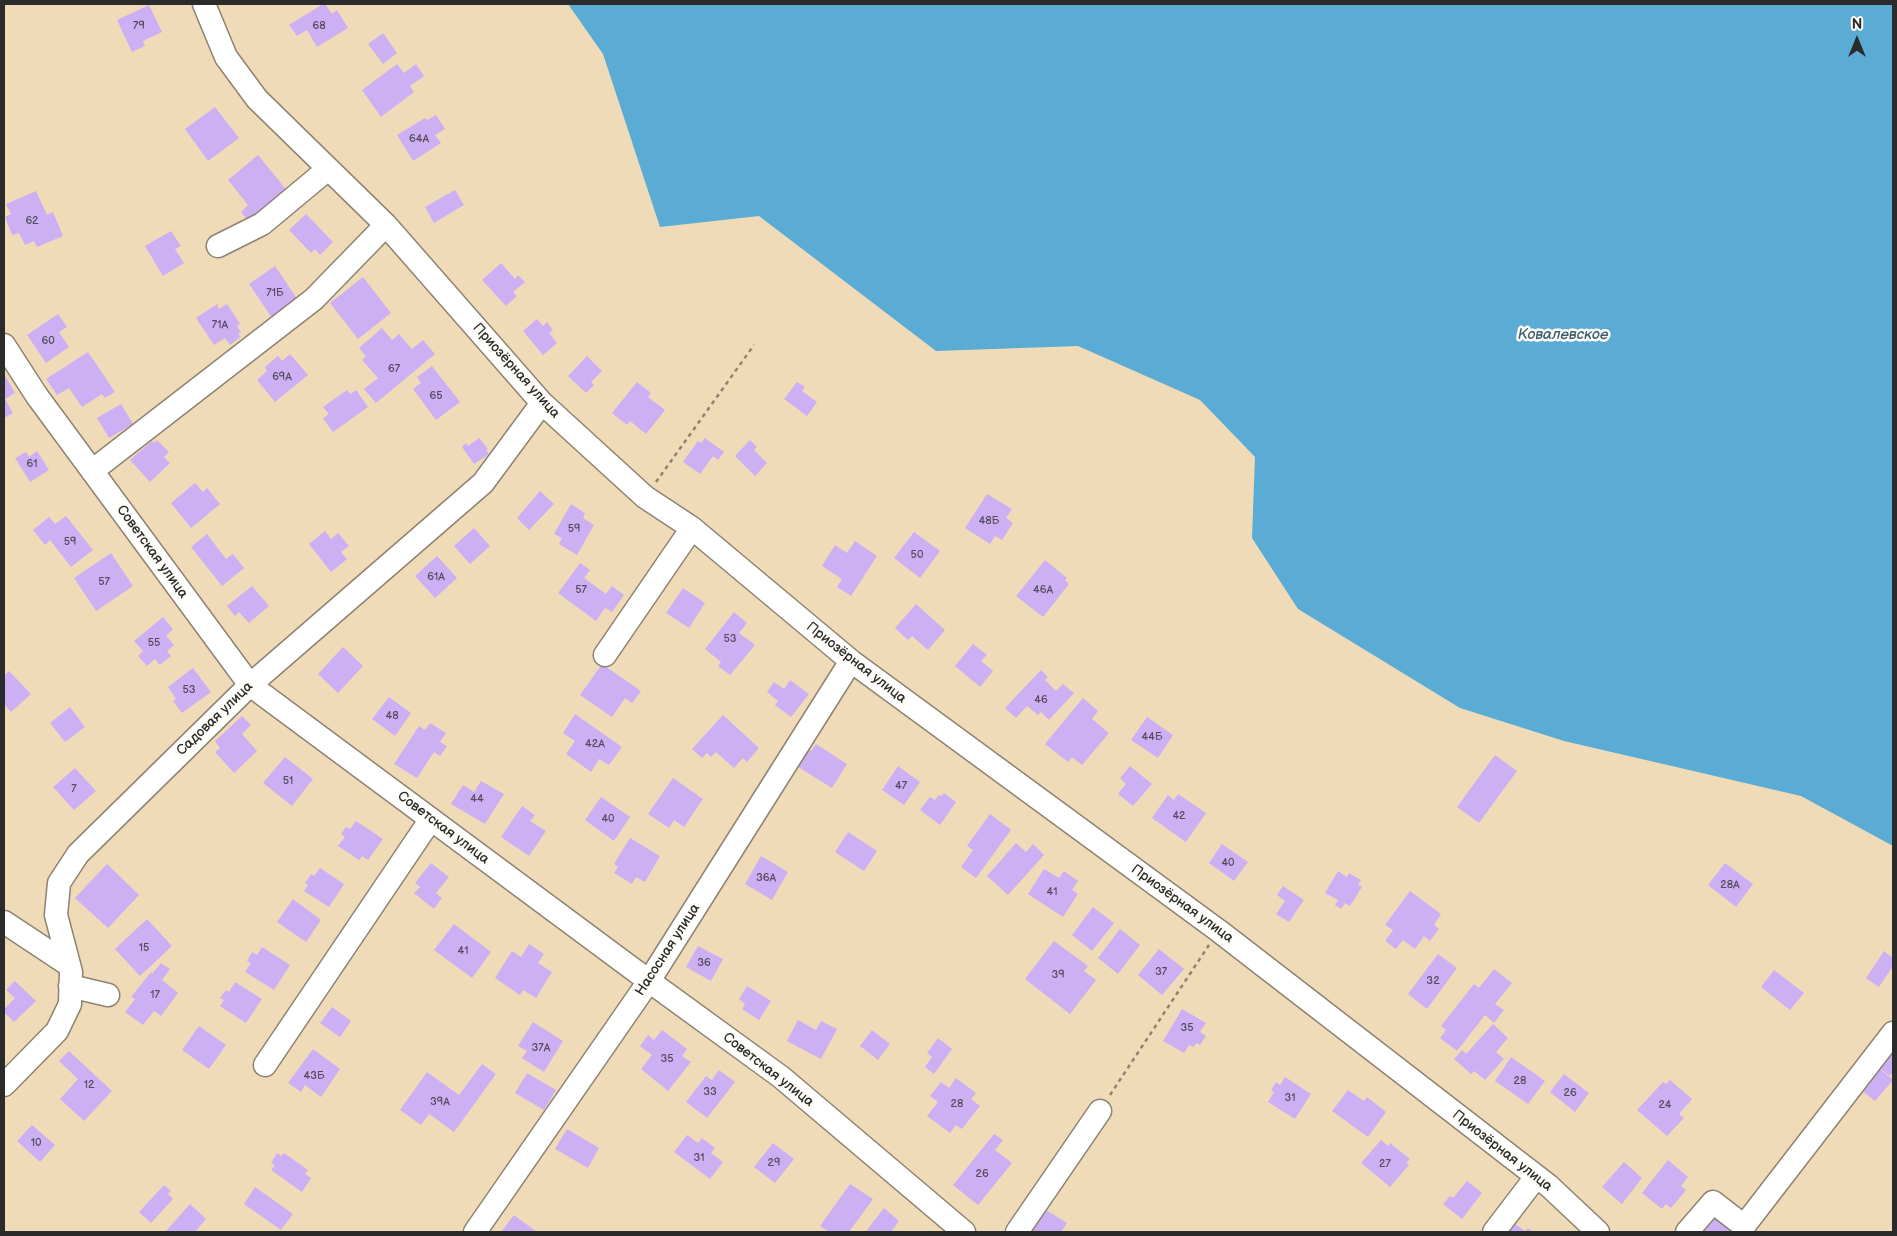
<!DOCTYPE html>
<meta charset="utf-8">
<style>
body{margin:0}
#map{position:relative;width:1897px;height:1236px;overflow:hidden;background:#f0dbb9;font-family:"Balsamiq Sans",sans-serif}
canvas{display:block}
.frame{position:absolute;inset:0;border:5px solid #2b2b2b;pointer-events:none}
.north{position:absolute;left:1832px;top:15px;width:50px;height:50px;-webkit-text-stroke:4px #fdfcf7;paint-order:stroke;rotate:0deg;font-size:14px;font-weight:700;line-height:20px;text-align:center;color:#2b2b2b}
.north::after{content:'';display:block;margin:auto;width:18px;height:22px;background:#2b2b2b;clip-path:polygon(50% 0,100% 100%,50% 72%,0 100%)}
</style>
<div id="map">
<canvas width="1897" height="1236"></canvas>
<div class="frame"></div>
<div class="north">N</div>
</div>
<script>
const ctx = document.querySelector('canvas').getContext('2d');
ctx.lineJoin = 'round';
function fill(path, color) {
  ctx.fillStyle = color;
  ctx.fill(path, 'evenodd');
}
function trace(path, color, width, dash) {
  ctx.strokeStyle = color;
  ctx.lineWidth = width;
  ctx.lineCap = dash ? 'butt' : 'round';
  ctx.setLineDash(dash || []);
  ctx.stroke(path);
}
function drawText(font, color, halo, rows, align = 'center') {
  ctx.font = font + ' "Balsamiq Sans",sans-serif';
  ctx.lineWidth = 5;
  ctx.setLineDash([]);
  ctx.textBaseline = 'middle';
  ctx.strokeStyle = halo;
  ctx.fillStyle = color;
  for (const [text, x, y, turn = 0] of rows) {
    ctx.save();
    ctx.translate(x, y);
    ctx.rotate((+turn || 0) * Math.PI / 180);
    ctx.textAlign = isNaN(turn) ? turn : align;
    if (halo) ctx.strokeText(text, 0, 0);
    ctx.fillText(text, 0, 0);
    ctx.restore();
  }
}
const water = new Path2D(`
 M568,4H1893V846L1801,796L1564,741L1460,708L1298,609L1252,538L1255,457L1200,400L1078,346L936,351L759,216L660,227L603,54Z`);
const building = new Path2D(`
 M323,4H325L332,14L337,10L348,28L317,47L307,30L297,36L289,25Z
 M149,5L162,32L143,41L145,46L132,52L117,20Z
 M383,33L397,53L383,64L368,44Z
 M397,64L404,73L416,64L424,76L410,86L414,92L381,117L362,90Z
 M215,107L239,138L208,161L185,129Z
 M436,115L445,129L435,135L441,143L413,161L397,135L425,118L427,120Z
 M258,155L289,193L251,224L241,212L248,205L228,180Z
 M455,190L464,205L434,223L425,207Z
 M36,191L47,215L53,212L63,236L37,247L34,241L25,245L19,233L12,235L5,217L11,214L6,204Z
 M306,214L333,242L320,255L315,249L311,253L289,230Z
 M171,231L181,246L175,249L184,263L163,276L145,246Z
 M501,263L515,279L518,275L525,282L513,292L517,296L506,306L482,280Z
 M275,266L300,303L274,321L249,284Z
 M363,277L391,313L358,339L330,303Z
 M217,304L219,309L227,304L240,324L237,326L241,332L238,334L241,337L230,345L225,338L214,345L196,318Z
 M58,314L67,327L59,332L69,347L46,363L27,335Z
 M537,319L543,326L547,322L553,330L549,333L557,343L543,355L523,331Z
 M382,328L392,340L399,334L412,349L423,340L435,354L376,403L364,389L378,378L362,360L366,356L359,348Z
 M88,352L115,392L105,398L102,394L82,407L69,388L57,395L46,379Z
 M290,354L308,375L275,402L257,380L267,371L265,367L278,356L282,361Z
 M587,356L602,371L591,382L594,385L586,393L568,376Z
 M432,366L460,402L436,420L413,389L421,383L417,377Z
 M4,374L15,393L5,399L13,413L4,418Z
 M637,382L651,393L648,397L665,410L646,434L630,421L627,425L612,413Z
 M797,382L805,387L802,391L817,402L807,416L784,399Z
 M347,390L350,394L356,390L368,407L333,432L323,418L329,414L323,407Z
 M121,404L133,424L109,438L97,418Z
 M479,438L488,449L486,450L489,454L474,464L462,447L466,443L468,446Z
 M705,438L724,452L718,460L713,456L700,474L683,462L698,441L701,443Z
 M157,440L169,452L164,457L170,463L150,482L130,460L152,441L154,443Z
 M750,440L757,447L754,450L767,463L755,476L735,456Z
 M37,451L49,470L30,482L15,458L26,452L29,457Z
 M195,483L203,492L207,488L220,504L191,528L171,503Z
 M540,491L554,504L529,530L517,518Z
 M987,494L1012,509L1006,518L1013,523L1002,540L995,536L990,544L965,528Z
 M571,504L585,513L583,518L594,525L577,555L559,544L562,538L554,534Z
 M66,516L93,550L71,567L50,540L45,545L33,530L49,517L55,524Z
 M474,528L490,546L470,564L454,546Z
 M325,531L331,539L338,533L349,546L341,552L347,559L331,572L309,544Z
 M914,532L940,551L920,578L894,558Z
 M207,534L226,559L233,554L244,568L222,586L191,547Z
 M855,541L877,556L851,596L837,587L842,579L822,566L835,545L847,553Z
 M111,553L133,586L96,611L74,578Z
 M437,556L457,578L435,598L415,576Z
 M1045,560L1067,578L1065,580L1069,584L1043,617L1016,596Z
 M580,563L590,570L584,578L606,594L612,586L624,595L612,612L605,608L596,621L558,593Z
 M252,586L269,606L249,623L239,612L235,616L227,606Z
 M683,588L705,603L689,628L666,613Z
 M916,604L945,630L928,650L912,636L908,640L895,628Z
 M734,612L747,623L739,633L755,645L730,675L718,666L721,662L705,649Z
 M163,617L173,629L166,636L174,645L167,651L171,656L160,665L155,659L147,666L138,656L143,651L134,641Z
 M973,644L987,655L981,661L993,671L980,687L955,666Z
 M343,647L363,666L338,693L318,674Z
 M602,664L641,691L632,703L625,698L612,717L580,695Z
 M193,668L211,692L182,713L173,701L176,699L168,687Z
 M1041,670L1048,677L1045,680L1056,691L1063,684L1074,693L1049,720L1041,712L1038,715L1027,706L1016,718L1005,708Z
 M9,671L31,694L11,712L4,704V676Z
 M790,680L809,694L791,717L775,705L778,701L767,692L774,682L784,689Z
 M389,697L411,713L395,736L372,719Z
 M1083,698L1098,711L1092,719L1109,733L1082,765L1072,757L1068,762L1045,744Z
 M70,707L85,727L65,742L50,723Z
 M575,714L622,747L609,765L599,759L591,772L566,754L575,741L563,733Z
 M723,715L759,748L747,762L743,758L734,768L716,752L711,757L707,753L702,758L692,749Z
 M242,716L251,725L242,734L257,751L234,773L215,752L220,748L215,741Z
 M1147,717L1173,735L1158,758L1131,740Z
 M430,723L446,733L440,742L447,746L440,756L434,752L417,778L394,764L419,726L425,730Z
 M816,744L847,764L832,788L795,765L806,748L811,751Z
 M1495,755L1517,771L1479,823L1457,807Z
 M285,757L313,779L292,806L263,783Z
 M898,766L920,782L904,805L882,790Z
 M1130,766L1152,784L1133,806L1118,794L1126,784L1120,778Z
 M75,768L96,791L74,810L53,787Z
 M673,778L703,799L684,827L674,820L669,828L648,814Z
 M481,781L504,794L485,824L451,804L463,785L474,792Z
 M944,793L956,802L940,825L920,810L930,797L935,800L939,795L941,796Z
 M1178,794L1206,813L1186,842L1152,818L1168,795L1174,800Z
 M601,797L630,817L614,841L585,820Z
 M522,806L535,815L530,821L546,831L529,856L501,837Z
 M990,814L1011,830L976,878L961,867L973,850L967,846Z
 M356,821L383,839L368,860L362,856L359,860L338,846L345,837L341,834L346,827L350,829Z
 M848,832L877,851L864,871L835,852Z
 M630,838L660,856L645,882L636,877L632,884L614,873L618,867L614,864Z
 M1016,843L1026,852L1033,844L1044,855L1008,895L987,876Z
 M1222,844L1248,862L1234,881L1209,863Z
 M761,856L788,872L772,900L745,884Z
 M431,863L449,877L436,893L442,898L434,909L414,893L420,887L415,883Z
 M1725,863L1753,884L1736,907L1708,885Z
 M107,864L139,895L108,928L75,898Z
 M320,868L344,884L329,907L304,891L308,885L305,883L311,874L314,876Z
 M1044,869L1059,878L1064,871L1078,881L1072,890L1078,894L1063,917L1028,894Z
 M1338,871L1347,877L1349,873L1361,880L1358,884L1362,887L1350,906L1345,903L1341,909L1335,905L1338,900L1325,893Z
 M1283,886L1304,900L1289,922L1276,914L1285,901L1277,895Z
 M1410,891L1441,914L1434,925L1439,929L1430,941L1424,936L1415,949L1403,940L1396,949L1385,941L1393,930L1385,925Z
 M293,899L321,920L306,942L277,922Z
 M1093,907L1114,923L1092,951L1072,935Z
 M147,919L172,946L140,976L115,949Z
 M454,924L491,952L472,978L434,950Z
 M1120,929L1140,945L1118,974L1098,958Z
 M1054,941L1088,966L1084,971L1096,980L1070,1014L1025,979Z
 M529,944L544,954L538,963L552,972L536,998L523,990L520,995L495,978L512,951L521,957Z
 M698,946L723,959L711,981L686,967Z
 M262,947L290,965L274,990L245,972L251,963L247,961L252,952L257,955Z
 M1159,949L1184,969L1162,995L1138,975Z
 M1884,951L1893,958V966L1879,987L1866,978Z
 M1438,954L1457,968L1427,1009L1408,994Z
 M161,963L170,969L162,980L178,993L161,1016L154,1011L143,1025L125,1012L135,999L131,997L151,972L152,974Z
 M1494,969L1512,983L1495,1004L1504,1010L1494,1023L1485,1015L1457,1051L1440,1038L1446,1030L1441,1026L1474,984L1479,988Z
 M1774,970L1804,993L1790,1010L1761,987Z
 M15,981L36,1001L14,1022L4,1012V1009L15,998L6,990Z
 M235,982L262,999L246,1023L220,1006L224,1000L220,998L226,990L229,992Z
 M747,986L771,1001L759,1020L742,1009L745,1004L739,999Z
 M332,1007L351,1021L340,1037L320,1023Z
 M1182,1009L1206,1023L1200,1032L1206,1036L1200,1045L1196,1043L1194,1047L1189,1045L1184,1053L1163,1041Z
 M798,1020L816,1030L821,1021L837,1029L821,1059L787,1041Z
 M533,1022L563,1041L544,1072L522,1058L527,1051L518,1046Z
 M1493,1024L1508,1038L1496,1052L1504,1059L1485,1080L1474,1071L1471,1074L1454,1059L1462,1050L1466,1054Z
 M199,1026L226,1045L209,1069L182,1050Z
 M662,1030L687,1049L682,1056L691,1062L668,1091L641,1069L652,1055L640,1046L648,1035L654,1040Z
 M872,1030L890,1044L878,1060L860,1046Z
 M938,1038L952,1049L934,1074L925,1067L932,1057L927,1053Z
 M313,1049L340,1069L321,1097L305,1085L301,1092L288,1083Z
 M69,1051L112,1091L84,1121L60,1099L78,1079L59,1061Z
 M1893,1052V1072L1890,1076L1880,1068Z
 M1511,1057L1545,1081L1528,1104L1495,1081Z
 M482,1064L496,1074L454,1132L429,1114L421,1125L400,1110L427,1072L459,1095Z
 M1878,1067L1893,1080L1875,1101L1860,1089Z
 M719,1070L735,1082L707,1118L686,1102L706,1076L712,1080Z
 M527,1073L556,1090L544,1110L515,1093Z
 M1564,1074L1589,1093L1575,1112L1550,1092Z
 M1285,1077L1311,1094L1295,1119L1268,1102L1274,1092L1271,1090L1276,1082L1280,1085Z
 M956,1078L976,1093L971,1099L980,1106L962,1129L956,1125L950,1133L927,1116L938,1102L930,1096L941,1082L949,1088Z
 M1670,1080L1692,1099L1679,1114L1684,1118L1667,1136L1637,1110L1663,1082L1666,1084Z
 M1348,1090L1364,1101L1367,1097L1386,1112L1368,1137L1332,1111Z
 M32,1125L55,1145L40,1162L17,1141Z
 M567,1129L599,1148L588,1168L555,1149Z
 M994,1134L1003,1140L995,1150L1012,1163L978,1205L953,1185Z
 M687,1135L698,1143L702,1138L715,1148L711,1153L723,1162L710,1179L674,1152Z
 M1381,1140L1388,1146L1390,1143L1410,1159L1406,1163L1409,1165L1390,1187L1361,1163Z
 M773,1143L794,1159L775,1183L754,1167Z
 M277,1153L281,1156L284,1153L308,1170L305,1174L311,1178L302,1192L271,1170L275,1165L271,1163Z
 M1668,1160L1688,1177L1681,1186L1686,1190L1671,1208L1666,1204L1662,1209L1642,1193Z
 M1624,1162L1642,1178L1622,1204L1602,1187Z
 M1467,1181L1482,1193L1462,1219L1443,1204L1450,1196L1453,1198Z
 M850,1184L873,1199L849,1232H829L820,1226Z
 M164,1185L171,1191L168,1194L173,1199L151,1223L139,1212Z
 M255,1187L293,1214L281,1230L244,1204Z
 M190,1204L206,1219L195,1232H167L166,1231Z
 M884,1208L899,1221L891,1232H870L867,1230Z
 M1046,1210L1067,1223L1061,1232H1031Z
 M1711,1211L1737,1232H1700Z
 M514,1215L537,1232H501Z
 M1514,1223L1525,1231L1528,1228L1533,1232H1507Z`);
const path = new Path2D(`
 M656,482L754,345
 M1110,1095L1209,945`);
const minor = new Path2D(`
 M204,4L226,57L257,99L386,225L542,403L645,497L692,528L851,661L1219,931L1549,1186L1598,1232
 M218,246L262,224L328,169
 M4,345L37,396L250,685L649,981L781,1077L964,1232
 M92,471L314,299L386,225
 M605,655L692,528
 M4,922L69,965
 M70,986L108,995
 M265,1065L431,819
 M4,1085L57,1031L70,1004L71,972L56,915L59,883L78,854L250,685L483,483L542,403
 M475,1232L649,981L851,661
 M1017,1232L1100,1111
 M1494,1232L1536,1177
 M1687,1232L1713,1202L1744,1226L1893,1033`);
const numberNames = [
 ["79",139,26],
 ["68",319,26],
 ["64А",419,139],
 ["62",32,221],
 ["71Б",275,293],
 ["71А",220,325],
 ["60",48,341],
 ["67",394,369],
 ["69А",282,377],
 ["65",436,396],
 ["61",32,464],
 ["48Б",989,521],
 ["59",574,529],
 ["59",70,542],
 ["50",917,555],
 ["61А",436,577],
 ["57",104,582],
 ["57",581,590],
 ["46А",1043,590],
 ["53",730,639],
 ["55",154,643],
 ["53",189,690],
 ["46",1041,700],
 ["48",392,716],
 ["44Б",1152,737],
 ["42А",595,744],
 ["51",288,781],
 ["47",901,786],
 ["7",74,789],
 ["44",477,799],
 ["42",1179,816],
 ["40",608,819],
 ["40",1228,863],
 ["36А",766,878],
 ["28А",1730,885],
 ["41",1052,892],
 ["15",144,948],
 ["41",463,951],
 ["36",704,963],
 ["37",1161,972],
 ["39",1058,975],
 ["32",1433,981],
 ["17",155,995],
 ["35",1187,1028],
 ["37А",541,1048],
 ["35",667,1059],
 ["43Б",314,1076],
 ["28",1520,1081],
 ["12",89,1085],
 ["33",710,1092],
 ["26",1570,1093],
 ["31",1290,1098],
 ["39А",440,1102],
 ["28",957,1104],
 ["24",1665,1105],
 ["10",36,1143],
 ["31",699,1158],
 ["29",774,1163],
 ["27",1385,1164],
 ["26",982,1174]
];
const streetNames = [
 ["Приозёрная улица",516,371,48],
 ["Советская улица",152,552,54],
 ["Приозёрная улица",856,663,38],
 ["Садовая улица",215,719,-44],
 ["Советская улица",443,828,37],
 ["Приозёрная улица",1182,904,36],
 ["Насосная улица",668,950,-57],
 ["Советская улица",768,1070,38],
 ["Приозёрная улица",1502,1151,38]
];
const waterNames = [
 ["Ковалевское",1563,335]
];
fill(water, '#5aacd5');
fill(building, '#cdaff4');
trace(minor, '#8e8372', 25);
trace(path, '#8e8372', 2.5, [4, 4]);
trace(minor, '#fff', 22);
drawText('11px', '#544c5d', null, numberNames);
drawText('14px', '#2b2b2b', '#fdfcf7', streetNames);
drawText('italic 15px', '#3e5f6f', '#fdfcf7', waterNames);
</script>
